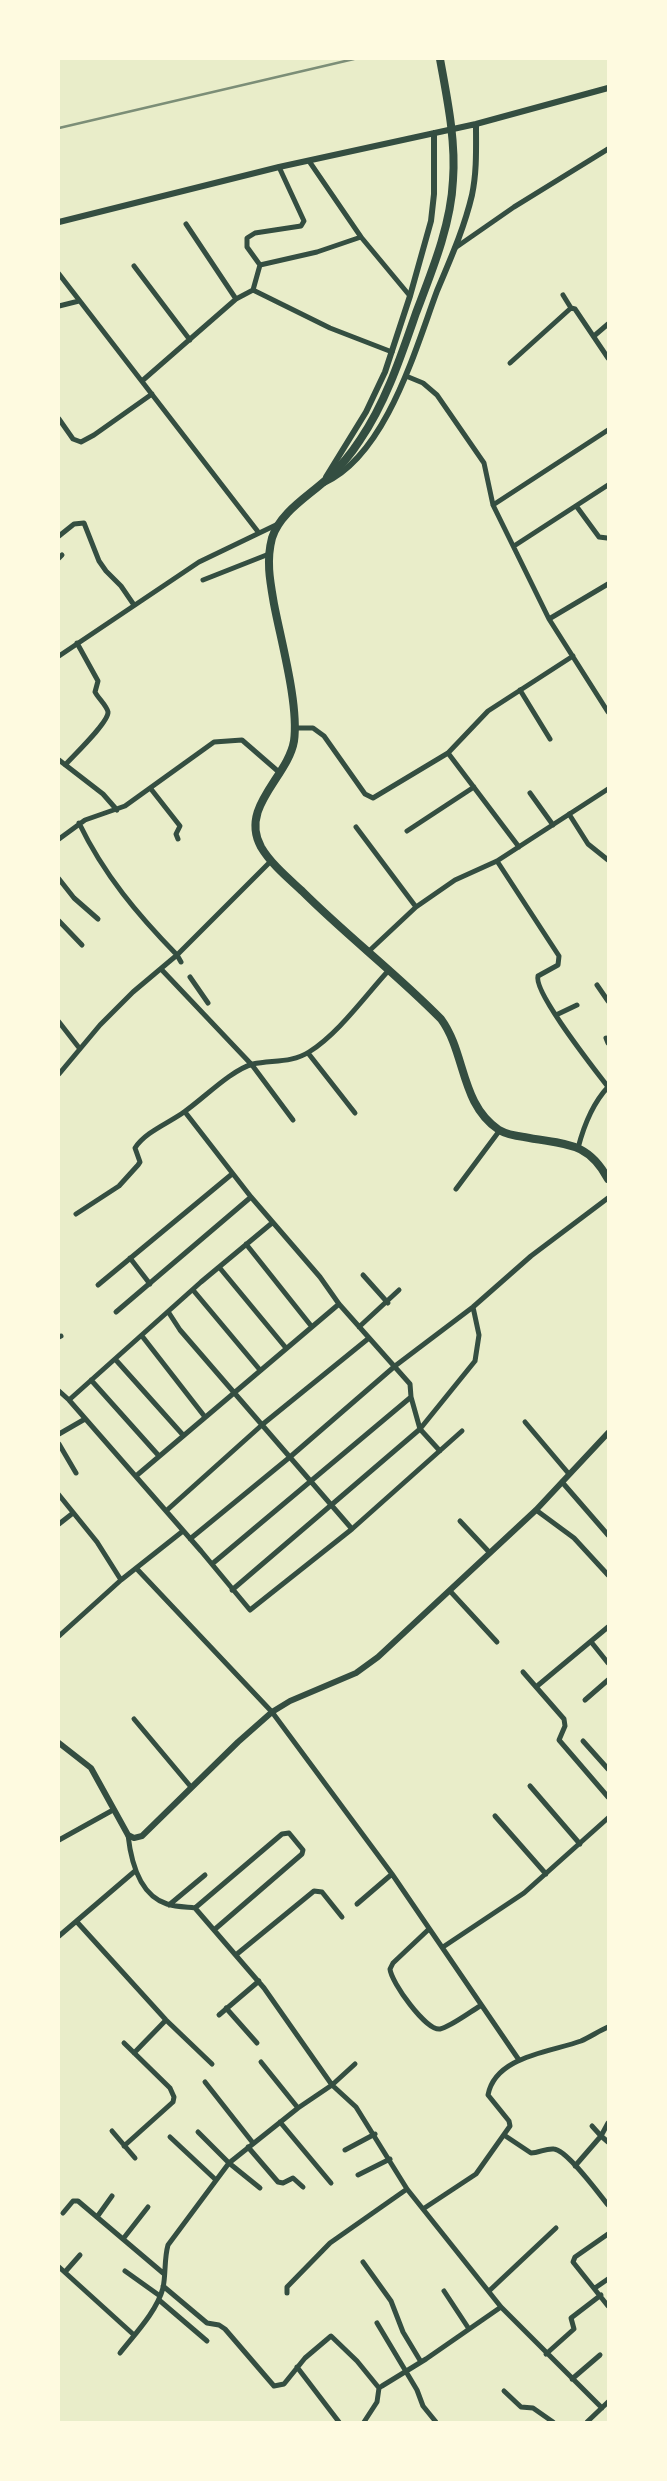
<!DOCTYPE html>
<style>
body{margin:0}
#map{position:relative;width:667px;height:2481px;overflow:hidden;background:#e9edc9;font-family:Lato,sans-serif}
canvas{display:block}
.frame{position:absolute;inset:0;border:60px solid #fefae0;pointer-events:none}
</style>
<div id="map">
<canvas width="667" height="2481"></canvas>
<div class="frame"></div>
</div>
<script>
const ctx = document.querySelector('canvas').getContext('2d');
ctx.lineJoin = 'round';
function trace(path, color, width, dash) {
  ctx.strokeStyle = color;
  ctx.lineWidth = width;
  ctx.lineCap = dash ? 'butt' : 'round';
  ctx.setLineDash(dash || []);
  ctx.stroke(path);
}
const minor = new Path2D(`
 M309,161L361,237
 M186,224L236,299
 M455,248L514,207L608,149
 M260,265L317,252L361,237L410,296
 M134,266L190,340
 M59,274L259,533
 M253,290L260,265L247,247V238L255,233L301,226L304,221L279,167
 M563,295L571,308
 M59,306L79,301
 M594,336L608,324
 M510,363L571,308L575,309L608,358
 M406,376L423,383L437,395L484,463L493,505L549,619L608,712
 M142,381L236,299L253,290L330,328L392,352
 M59,419L73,439L81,442L94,435L152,394
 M493,505L608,430
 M577,507L599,537L607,538
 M59,536L74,524L84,523L99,561L106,571L121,586L134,605
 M514,546L608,485
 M59,558L62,555
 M203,580L269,554
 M549,619L608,584
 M59,656L199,562L278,524
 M520,690L550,739
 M295,728H313L324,736L365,794L373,798L448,753L488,711L573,656
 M448,753L519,847
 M59,760L103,794L117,810
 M65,765C73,756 109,722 108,712C107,706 98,698 95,692L98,681L77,643
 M151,789L180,826L176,834L178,839
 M530,793L553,825
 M569,814L588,844L608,860
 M79,823C104,875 138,915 177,955L181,962
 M356,827L416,907
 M407,831L474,787
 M59,839L85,820L125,806L214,742L242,740L280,773
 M497,861L559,956L558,965L538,976C533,992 596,1071 608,1087
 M59,879L74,898L98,919
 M59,921L82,945
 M368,952L416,907L455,880L497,861L608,789
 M161,969L252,1065L293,1120
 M190,977L208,1003
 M597,985L608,1001
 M556,1015L577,1005
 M59,1022L80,1049
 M606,1038L608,1043
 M308,1053L355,1113
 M59,1074L100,1025L133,992L177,955L271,861
 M185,1112L251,1197L320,1277L339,1304L410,1384L411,1397L420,1429L440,1451
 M578,1148C584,1125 592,1104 608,1087
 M456,1189L500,1130
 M76,1214L119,1186L138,1165L140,1162L135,1148C145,1132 169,1123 184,1112C203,1099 231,1070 253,1064C272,1060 292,1063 309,1052C339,1033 365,996 389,970
 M246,1244L312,1327
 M130,1258L150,1284
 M219,1267L286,1348
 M363,1275L388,1303
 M98,1285L232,1174
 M193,1290L260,1370
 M116,1312L251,1197
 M169,1313L180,1330L352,1529
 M359,1327L399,1290
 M142,1336L205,1417
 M59,1337L61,1336
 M115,1359L183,1435
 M91,1380L159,1456
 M59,1391L69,1400L201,1551L250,1610L352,1529L462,1431
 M69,1400L201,1282L272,1223
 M525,1422L569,1474
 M59,1434L85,1419
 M59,1444L76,1473
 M136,1476L339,1304
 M562,1482L608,1535
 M59,1495L97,1542L121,1580
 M536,1510L574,1538L608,1575
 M166,1511L263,1424L369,1338
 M460,1521L490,1553
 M59,1524L73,1513
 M190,1539L290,1457L395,1366L473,1307L531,1256L608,1198
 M212,1564L411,1397
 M136,1568L272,1712L392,1874L519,2060
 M232,1590L420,1429L475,1361L479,1335L473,1307
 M450,1591L497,1642
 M59,1636L121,1580L183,1531
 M592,1643L608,1663
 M523,1672L564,1719L565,1726L559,1740L608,1797
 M536,1687L608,1627
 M585,1700L608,1680
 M134,1719L191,1787
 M583,1741L608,1769
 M530,1786L580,1844
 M495,1816L546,1874
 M128,1835C131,1862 139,1895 167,1904C176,1907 186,1907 195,1908L264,1988L332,2085L356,2107L407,2189L501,2307L602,2408
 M59,1840L113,1810
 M357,1904L392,1874
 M169,1905L205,1875
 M195,1908L282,1834L289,1833L303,1850L302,1854L214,1930
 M77,1922L166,2020L212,2064
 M429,1929L393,1963L390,1969C391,1982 426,2031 440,2029C450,2027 470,2012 480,2006
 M59,1936L135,1871
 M443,1947L524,1893L608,1818
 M237,1954L314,1891L322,1892L342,1917
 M226,2008L257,2043
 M219,2015L259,1981
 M124,2043L170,2088L174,2097L173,2102L124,2146
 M134,2053L166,2020
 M261,2062L298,2108
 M205,2082L253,2143
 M280,2122L331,2183
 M592,2126L601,2136L608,2123
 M112,2131L135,2158
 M198,2132L229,2163L260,2188
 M504,2135L531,2153C539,2153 546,2148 554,2149C567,2150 599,2194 608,2205
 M170,2137L216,2180
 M248,2147L278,2182L283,2183L293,2178L303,2187
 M345,2150L375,2134
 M575,2166L601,2136L608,2142
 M358,2175L390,2159
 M423,2209L476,2174L510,2126L509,2121L488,2095C495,2056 551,2052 581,2041C590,2037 599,2031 608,2027
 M63,2213L73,2201H78L163,2273
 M97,2217L112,2196
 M608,2234L575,2257L573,2262L608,2306
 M123,2239L148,2207
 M363,2262L391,2301L403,2332L421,2362
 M59,2267L134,2335
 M125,2271L160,2296
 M65,2272L80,2255
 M163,2286L207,2323L219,2325L225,2329L274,2386L284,2384L305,2358L331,2336L357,2361L379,2388
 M595,2288L608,2279
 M444,2291L469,2329
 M489,2291L556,2228
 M287,2293V2287L330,2243L407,2189
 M159,2300L207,2341
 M377,2323L417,2390L423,2406L436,2422
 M120,2353C135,2334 157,2311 163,2288C166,2274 164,2259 168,2245L229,2163L298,2108L332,2085L355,2064
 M546,2354L574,2329L571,2318L601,2295
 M297,2367L339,2422
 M572,2379L600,2355
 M504,2391L521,2407L533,2408L553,2422
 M364,2422L377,2402L379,2388L382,2386L426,2359L501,2307
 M587,2422L608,2402`);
const tertiary = new Path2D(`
 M59,222L279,167L476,124L608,88
 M326,477L366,412L385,372L410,296L431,221L434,194V133
 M324,483C386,455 415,350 437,291C450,260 464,229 472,195C477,171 476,148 476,124
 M59,1743L91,1768L128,1835L134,1838L142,1836L238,1742L272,1712L290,1701L356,1673L378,1657L536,1510L608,1433`);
const secondary = new Path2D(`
 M440,59C447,98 456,140 453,180C451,225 432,271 416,313C401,356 386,402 360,440C351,454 340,467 328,478C309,496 280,512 272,538C266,561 270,581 274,604C281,641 299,705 294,741C288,777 239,807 261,847C271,864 288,878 302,891C347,936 397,974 441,1019C466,1053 460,1104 499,1130C506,1134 516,1136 524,1137C564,1145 587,1140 608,1179`);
const rail = new Path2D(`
 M59,128L354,59`);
trace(minor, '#344e41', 5);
trace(tertiary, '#344e41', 6);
trace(secondary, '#344e41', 8);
trace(rail, '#7c8e77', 2.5);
</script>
